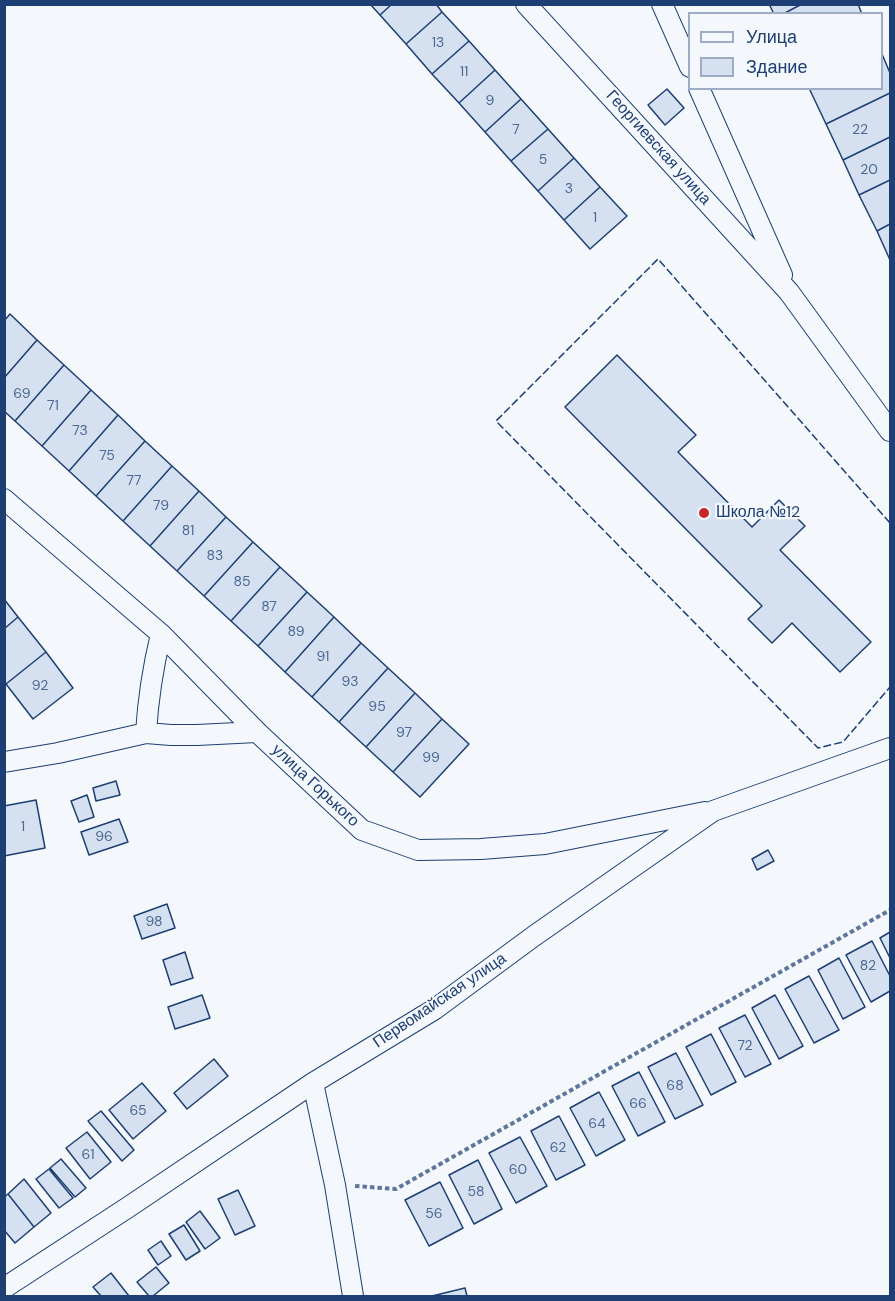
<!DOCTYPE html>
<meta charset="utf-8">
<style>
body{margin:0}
#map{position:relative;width:895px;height:1301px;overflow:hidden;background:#f4f7fb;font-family:"DM Sans",sans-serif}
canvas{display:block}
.frame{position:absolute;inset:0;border:6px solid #1d3f73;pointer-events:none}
.legend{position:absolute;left:688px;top:12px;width:195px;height:78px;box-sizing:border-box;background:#f4f7fb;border:2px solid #9eadc5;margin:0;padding:8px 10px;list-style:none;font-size:18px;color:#1d3f73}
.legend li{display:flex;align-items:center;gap:12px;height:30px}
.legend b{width:30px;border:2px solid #9eadc5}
</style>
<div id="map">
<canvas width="895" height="1301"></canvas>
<div class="frame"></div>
<ul class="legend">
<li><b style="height:8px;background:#f4f7fb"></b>Улица</li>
<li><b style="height:16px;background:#d5e0f0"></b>Здание</li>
</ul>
</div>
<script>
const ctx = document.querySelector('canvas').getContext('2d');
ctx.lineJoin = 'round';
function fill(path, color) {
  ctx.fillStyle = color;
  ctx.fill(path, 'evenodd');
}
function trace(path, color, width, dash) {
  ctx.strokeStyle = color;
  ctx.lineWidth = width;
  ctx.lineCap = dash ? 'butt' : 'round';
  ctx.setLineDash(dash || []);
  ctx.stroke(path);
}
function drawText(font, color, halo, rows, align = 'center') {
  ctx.font = font + ' "DM Sans",sans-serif';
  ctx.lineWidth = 4.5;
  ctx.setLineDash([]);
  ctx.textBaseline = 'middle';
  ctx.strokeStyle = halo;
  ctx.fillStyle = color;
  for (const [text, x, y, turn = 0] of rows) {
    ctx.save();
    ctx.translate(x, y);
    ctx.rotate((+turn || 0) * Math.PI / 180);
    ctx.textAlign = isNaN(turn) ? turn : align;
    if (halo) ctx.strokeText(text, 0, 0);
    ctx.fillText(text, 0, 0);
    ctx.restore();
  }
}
const building = new Path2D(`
 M370,4H392L380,15Z
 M392,4H436L442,12L406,44L380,15Z
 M769,4H802L783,14H774Z
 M802,4H858L862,14H783Z
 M442,12L469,41L432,74L406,44Z
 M469,41L495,70L459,103L432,74Z
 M882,54L890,73V93L826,124L809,88H882Z
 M495,70L521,99L485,132L459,103Z
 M667,89L684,108L665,125L648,105Z
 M890,93V137L843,160L826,124Z
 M521,99L548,129L511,161L485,132Z
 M548,129L574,158L538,191L511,161Z
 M890,137V180L859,195L843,160Z
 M574,158L600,187L564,220L538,191Z
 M890,180V224L877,231L859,195Z
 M600,187L627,216L590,249L564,220Z
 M890,224V260L877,231Z
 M10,314L37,340L4,378V321Z
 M37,340L64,365L15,421L4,411V378Z
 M617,355L696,435L678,452L752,527L779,500L805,526L780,550L871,642L840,672L792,623L772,643L748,619L762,606L565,407Z
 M64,365L91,390L42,446L15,421Z
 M91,390L118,415L69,471L42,446Z
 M118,415L145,441L96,496L69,471Z
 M145,441L172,466L123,521L96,496Z
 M172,466L199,491L150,546L123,521Z
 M199,491L226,517L177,571L150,546Z
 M226,517L253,542L204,596L177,571Z
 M253,542L280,567L231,621L204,596Z
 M280,567L307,592L258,646L231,621Z
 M307,592L334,617L285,672L258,646Z
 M4,599L18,617L4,629Z
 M18,617L46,652L6,684L4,681V629Z
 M334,617L361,643L312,697L285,672Z
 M361,643L388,668L339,722L312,697Z
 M46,652L73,688L33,719L6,684Z
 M388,668L415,693L366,747L339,722Z
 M415,693L442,719L393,772L366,747Z
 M442,719L469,744L420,797L393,772Z
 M116,781L120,795L96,801L93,788Z
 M87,795L94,817L79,822L71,801Z
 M36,800L45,848L4,856V806Z
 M119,819L128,842L89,855L81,832Z
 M768,850L774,861L757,870L752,859Z
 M167,904L175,928L142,939L134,916Z
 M890,932V958L880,938Z
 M872,941L890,976V991L871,1002L846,955Z
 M185,952L193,978L171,985L163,960Z
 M839,958L865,1007L843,1019L818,970Z
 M809,976L839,1030L814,1043L785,989Z
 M202,995L210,1018L175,1029L168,1007Z
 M775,995L803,1046L779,1059L752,1008Z
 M745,1015L771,1064L745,1077L719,1028Z
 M711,1034L736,1082L711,1095L686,1047Z
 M676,1053L703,1105L675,1119L648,1067Z
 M214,1059L228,1076L187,1109L174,1093Z
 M639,1072L665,1122L638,1136L612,1086Z
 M142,1083L166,1111L133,1139L109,1110Z
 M599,1092L625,1140L596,1156L570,1108Z
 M101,1111L134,1150L122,1161L88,1121Z
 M559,1116L585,1165L556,1180L531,1131Z
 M87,1132L111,1162L90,1179L66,1148Z
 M520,1137L547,1186L516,1203L489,1153Z
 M61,1159L86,1188L75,1197L50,1168Z
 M478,1160L502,1209L474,1224L449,1175Z
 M49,1169L73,1198L59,1208L36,1179Z
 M24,1179L51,1213L34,1227L8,1194Z
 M440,1182L463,1228L429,1246L405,1200Z
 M238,1190L255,1226L235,1235L218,1199Z
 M8,1194L34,1227L15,1243L4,1230V1197Z
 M200,1211L220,1238L205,1249L186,1222Z
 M184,1225L200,1251L186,1260L169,1234Z
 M161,1241L171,1256L158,1265L148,1250Z
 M156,1267L169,1283L153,1296H149L137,1282Z
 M111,1273L129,1296H101L93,1287Z
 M465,1288L467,1296H432Z`);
const path = new Path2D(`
 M355,1186L396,1189L890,910`);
const street = new Path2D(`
 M526,4L789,292L890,431
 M662,4L690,67
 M699,88L782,275
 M4,499L161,634L257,732L362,830L418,850L481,849L545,844L705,812
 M146,733C148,699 153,667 161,634
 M4,762L58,753L146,733L171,735H197L257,732
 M313,1083L335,1185L353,1296
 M4,1288L127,1208L313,1083L435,1009L534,936L713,811L890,748`);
const fence = new Path2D(`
 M890,523L658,259L496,421L818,748L843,742L890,687`);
const markers = [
 [704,513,6,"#c62828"]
];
const numberNames = [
 ["13",438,43],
 ["11",464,72],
 ["9",490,101],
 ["7",516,130],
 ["22",860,130],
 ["5",543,160],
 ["20",869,170],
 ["3",569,189],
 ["1",595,218],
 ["69",22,394],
 ["71",53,406],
 ["73",80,431],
 ["75",107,456],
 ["77",134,481],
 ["79",161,506],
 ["81",188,531],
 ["83",215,556],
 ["85",242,582],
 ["87",269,607],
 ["89",296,632],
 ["91",323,657],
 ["93",350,682],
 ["92",40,686],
 ["95",377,707],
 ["97",404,733],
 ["99",431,758],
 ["1",23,827],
 ["96",104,837],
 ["98",154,922],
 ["82",868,966],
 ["72",745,1046],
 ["68",675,1086],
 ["66",638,1104],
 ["65",138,1111],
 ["64",597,1124],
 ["62",558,1148],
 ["61",88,1155],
 ["60",518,1170],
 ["58",476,1192],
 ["56",434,1214]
];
const streetNames = [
 ["Георгиевская улица",658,148,48],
 ["улица Горького",315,786,43],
 ["Первомайская улица",440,1001,-34]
];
const poiNames = [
 ["Школа №12",716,513]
];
fill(building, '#d5e0f0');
trace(building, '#1d3f73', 1.5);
trace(street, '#1d3f73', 22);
trace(path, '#5e769c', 4, [4.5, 3]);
trace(street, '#f4f7fb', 20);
trace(fence, '#1d3f73', 1.5, [8, 3]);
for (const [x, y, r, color] of markers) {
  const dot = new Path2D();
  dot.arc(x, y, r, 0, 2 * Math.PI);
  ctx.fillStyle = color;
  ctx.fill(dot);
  trace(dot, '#f4f7fb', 2);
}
drawText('14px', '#4b6792', null, numberNames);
drawText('16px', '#1d3f73', '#f4f7fb', streetNames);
drawText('16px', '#1d3f73', '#f4f7fb', poiNames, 'left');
</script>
